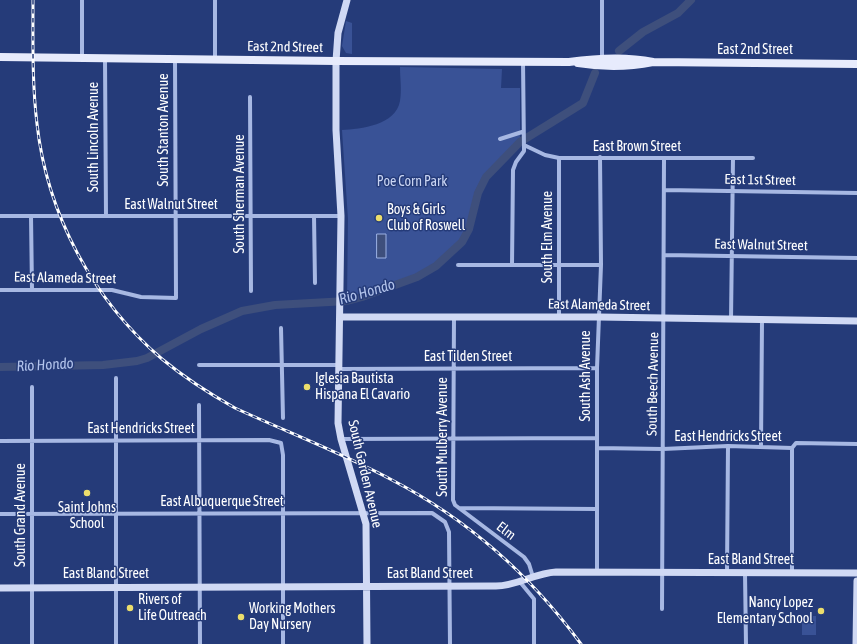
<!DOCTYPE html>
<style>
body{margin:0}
canvas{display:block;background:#253b79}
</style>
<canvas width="857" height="644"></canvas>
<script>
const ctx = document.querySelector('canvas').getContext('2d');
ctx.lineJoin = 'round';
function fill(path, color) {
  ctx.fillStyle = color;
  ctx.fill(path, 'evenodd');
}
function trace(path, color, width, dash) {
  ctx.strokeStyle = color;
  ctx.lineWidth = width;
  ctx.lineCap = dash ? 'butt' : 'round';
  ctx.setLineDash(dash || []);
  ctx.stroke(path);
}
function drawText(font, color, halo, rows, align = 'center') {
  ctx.font = font + ' "Asap Condensed",sans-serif';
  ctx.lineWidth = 3;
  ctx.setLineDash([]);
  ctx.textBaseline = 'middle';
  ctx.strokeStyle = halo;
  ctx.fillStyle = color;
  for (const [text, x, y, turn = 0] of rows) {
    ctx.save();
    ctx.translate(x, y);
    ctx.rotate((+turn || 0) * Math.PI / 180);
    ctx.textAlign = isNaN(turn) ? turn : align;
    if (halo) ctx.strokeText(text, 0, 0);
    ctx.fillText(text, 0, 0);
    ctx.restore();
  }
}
const green = new Path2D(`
 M346,21L352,23V54L346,53L342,46Z
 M400,67L502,69L501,88H520V142L487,177L478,193L466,236L455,250L436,266L417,277L362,297L347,301L348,219L342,130C361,129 396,125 400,101C402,90 400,78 400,67Z
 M807,616H816V635H802V622H807Z`);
const water = new Path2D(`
 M377,234H386V258H377Z`);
const river = new Path2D(`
 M619,51L643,32L678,13L691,0
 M0,367L103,365L137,361L147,358L201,329L242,311L275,305L347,301L362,297L417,277L436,266L462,242L469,229L478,193L486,177L520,142L583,103L595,73`);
const street = new Path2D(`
 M82,0V58
 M215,0V59
 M602,0V60
 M105,58L106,216
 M250,97L251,291
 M500,139L522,132
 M524,145L545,155L559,158H753
 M664,190L857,193
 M0,216H341
 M31,216L32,290
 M314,216L315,283
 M664,255L857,258
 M458,265H601
 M512,265L513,170L516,162L524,151L523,61
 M0,290H112L141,297L176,298L175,59
 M454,316L453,500L455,505L459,508L524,557L529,564L533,577
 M559,317V158
 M731,320L733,158
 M281,328L283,418
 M199,365H339
 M339,369L597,368
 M116,378V644
 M32,387V644
 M199,405L200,644
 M341,439L597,438
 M0,441L269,440L281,443L283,455V644
 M761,447L762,321
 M597,448L663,449L728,446L792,448L796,443L857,444
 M792,448V573
 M459,508L597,509
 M0,514L432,513L445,522L449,532L450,644
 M597,572V368L601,265L600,157
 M727,573L728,446
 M745,573L746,644
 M520,582L534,599V644
 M662,609L664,158`);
const secondary = new Path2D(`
 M347,0L338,33L336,61V130L341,216L338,423L341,439L366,524L367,644
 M341,317H599L857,321
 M0,588L496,586C517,586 535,573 556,572L857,573
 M856,644L857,581`);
const primary = new Path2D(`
 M0,57L336,61L569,62C597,58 625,56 653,62
 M578,63C603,67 628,67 653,62L857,64`);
const rail = new Path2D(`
 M33,0C33,41 32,83 37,124C47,214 93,300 162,359C185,378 210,394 235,408C287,432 342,453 392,480C467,519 531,576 581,644`);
const markers = [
 [379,218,4,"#ecde6c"],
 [307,387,4,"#ecde6c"],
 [87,493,4,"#ecde6c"],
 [130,608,4,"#ecde6c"],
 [821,611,4,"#ecde6c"],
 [241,617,4,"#ecde6c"]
];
const streetNames = [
 ["East 2nd Street",285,47,1],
 ["East 2nd Street",755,50],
 ["South Stanton Avenue",164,130,-90],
 ["South Lincoln Avenue",94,137,-90],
 ["East Brown Street",637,147],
 ["East 1st Street",760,180,1],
 ["South Sherman Avenue",240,194,-90],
 ["East Walnut Street",171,205],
 ["South Elm Avenue",548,237,-90],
 ["East Walnut Street",761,245,1],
 ["East Alameda Street",65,278,1],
 ["East Alameda Street",599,305,1],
 ["East Tilden Street",468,357],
 ["South Ash Avenue",586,376,-90],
 ["South Beech Avenue",653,384,-89],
 ["East Hendricks Street",141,429],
 ["South Mulberry Avenue",443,437,-90],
 ["East Hendricks Street",728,437],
 ["South Garden Avenue",365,474,77],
 ["East Albuquerque Street",222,502],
 ["South Grand Avenue",21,515,-90],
 ["Elm",506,531,37],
 ["East Bland Street",751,560],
 ["East Bland Street",106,574],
 ["East Bland Street",430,574]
];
const parkNames = [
 ["Poe Corn Park",412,182]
];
const poiNames = [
 ["Boys & Girls",387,210],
 ["Club of Roswell",387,226],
 ["Iglesia Bautista",315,379],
 ["Hispana El Cavario",315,395],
 ["Saint Johns",87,508,"center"],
 ["School",87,524,"center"],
 ["Rivers of",138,600],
 ["Life Outreach",138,616],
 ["Nancy Lopez",813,603,"right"],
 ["Elementary School",813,619,"right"],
 ["Working Mothers",249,609],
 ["Day Nursery",249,625]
];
const waterNames = [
 ["Rio Hondo",367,292,-16],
 ["Rio Hondo",45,365,-3]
];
fill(green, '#395296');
fill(water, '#3e4f7c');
trace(water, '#9cb1e4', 1);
trace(river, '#3e4f7c', 8);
trace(street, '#a7b8e3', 4);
trace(secondary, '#d0d9f4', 7);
trace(primary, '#e7ebfc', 8);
trace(rail, '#fff', 3);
trace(rail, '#253b79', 1.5, [4.5]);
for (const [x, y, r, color] of markers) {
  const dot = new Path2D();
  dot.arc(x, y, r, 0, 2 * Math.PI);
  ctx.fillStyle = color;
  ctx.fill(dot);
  trace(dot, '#253b79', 1.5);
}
drawText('14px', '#fff', '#253b79', streetNames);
drawText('14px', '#cad5f3', '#253b79', parkNames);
drawText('14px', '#fff', '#253b79', poiNames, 'left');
drawText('italic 15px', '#b2c3eb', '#253b79', waterNames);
</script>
